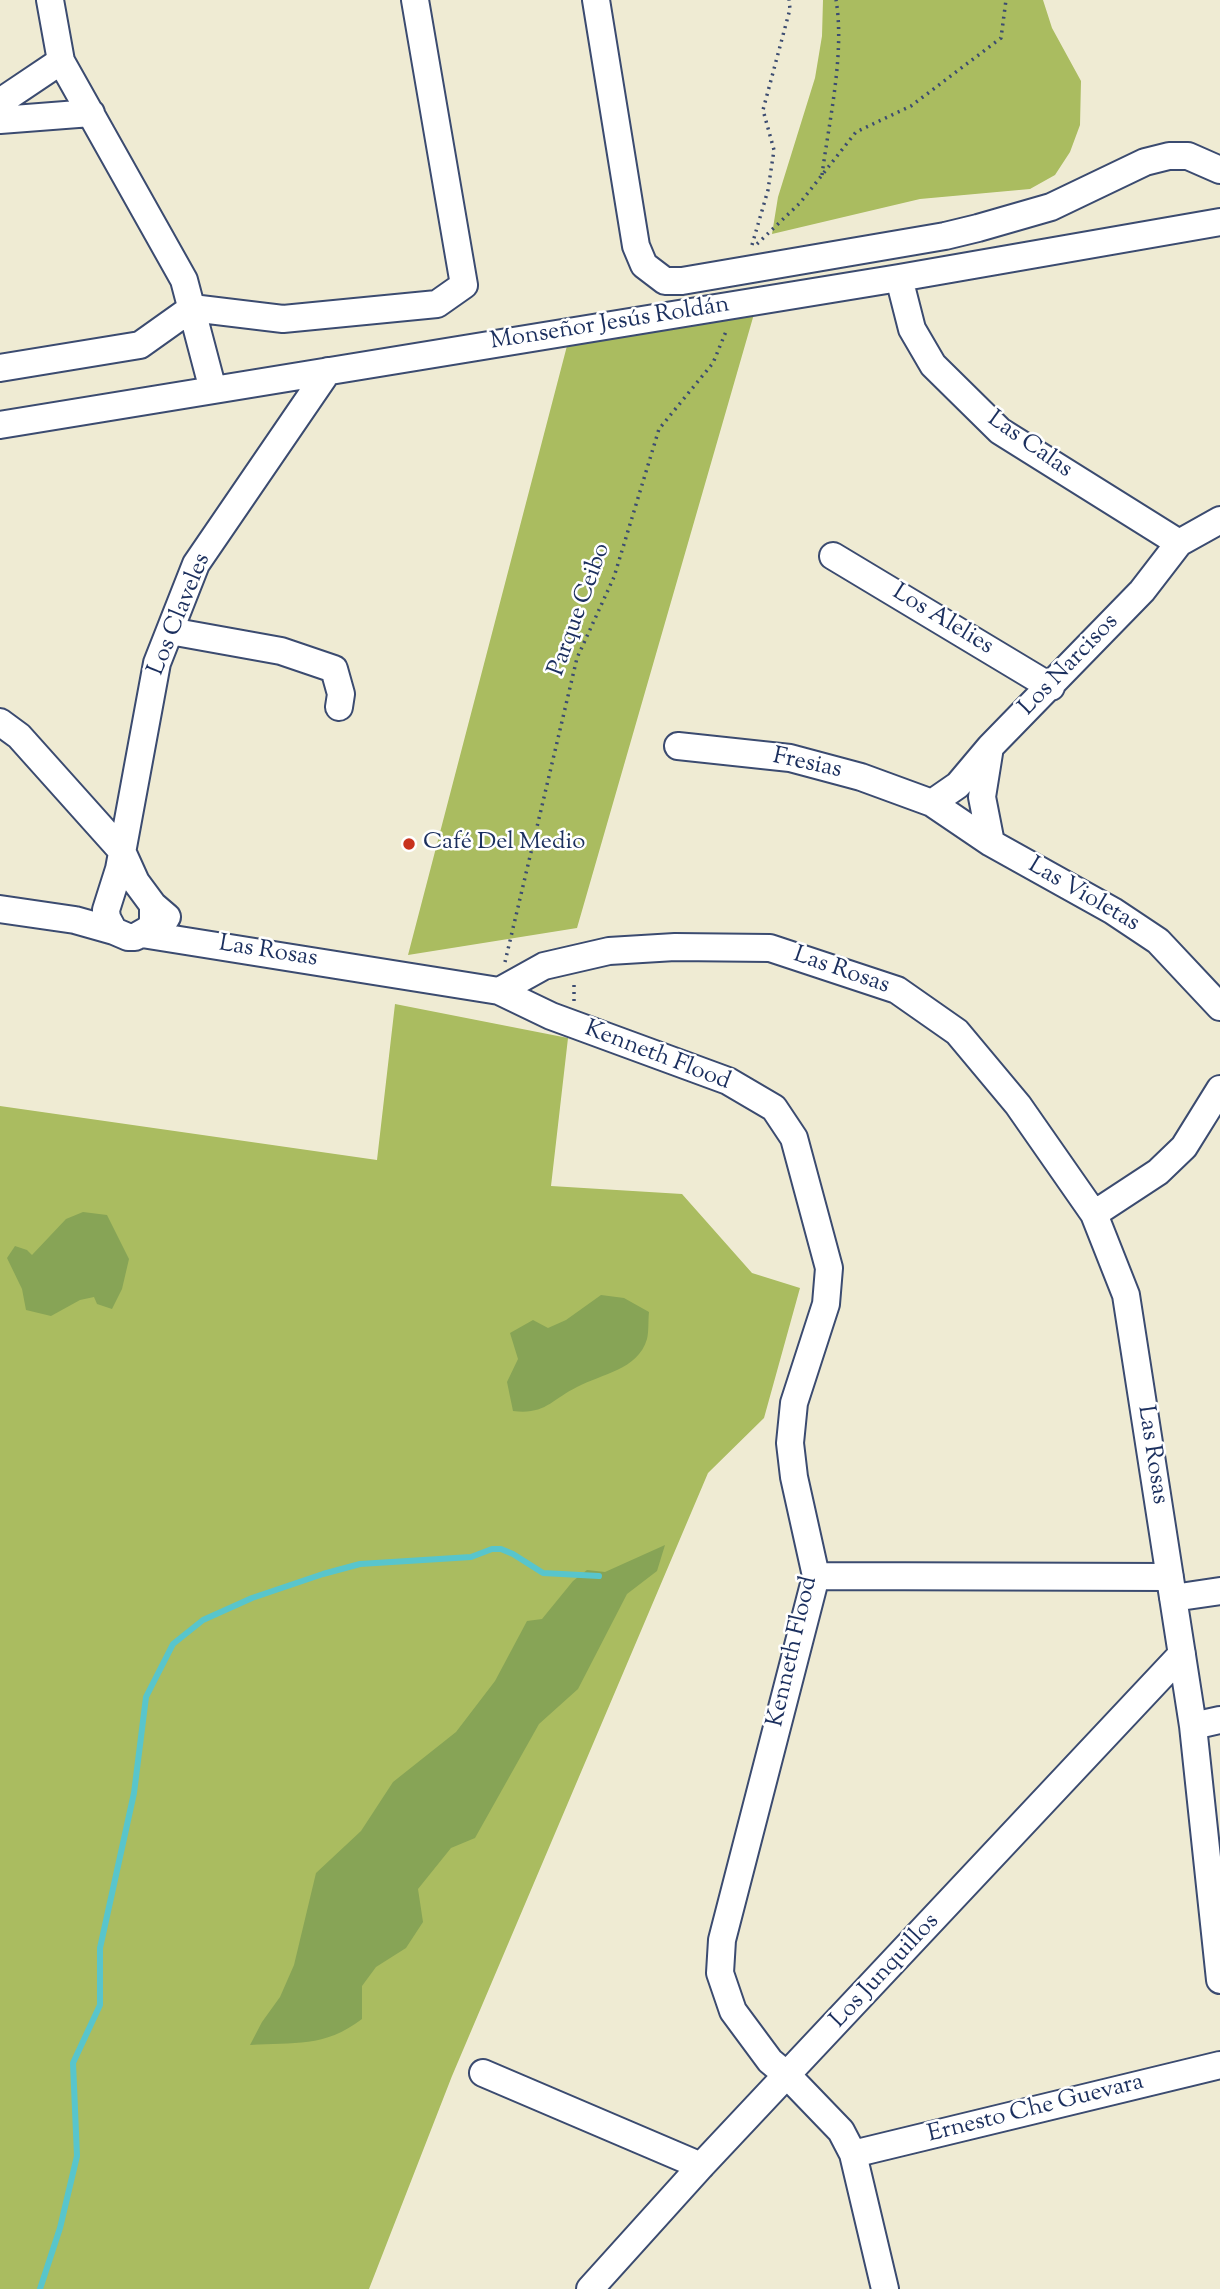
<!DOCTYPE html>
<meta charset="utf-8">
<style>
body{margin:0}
canvas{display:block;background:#efebd3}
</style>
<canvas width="1220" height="2289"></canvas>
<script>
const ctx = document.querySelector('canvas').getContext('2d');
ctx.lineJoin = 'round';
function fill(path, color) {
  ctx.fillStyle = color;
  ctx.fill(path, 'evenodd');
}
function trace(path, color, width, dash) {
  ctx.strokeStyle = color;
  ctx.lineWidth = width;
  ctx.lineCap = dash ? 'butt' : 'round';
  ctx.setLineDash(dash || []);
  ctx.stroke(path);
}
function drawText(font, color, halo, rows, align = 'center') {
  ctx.font = font + ' "Sorts Mill Goudy",serif';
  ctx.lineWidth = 5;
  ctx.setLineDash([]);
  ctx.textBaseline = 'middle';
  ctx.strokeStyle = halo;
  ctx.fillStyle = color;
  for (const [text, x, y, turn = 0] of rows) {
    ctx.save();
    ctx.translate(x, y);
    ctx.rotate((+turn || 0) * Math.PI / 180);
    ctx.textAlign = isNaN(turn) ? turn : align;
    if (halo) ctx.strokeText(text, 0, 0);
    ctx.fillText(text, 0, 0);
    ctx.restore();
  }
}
const green = new Path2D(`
 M823,0H1043L1052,28L1081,81L1080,125L1070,152L1055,175L1030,189L920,199L772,234L778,197L815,78L822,36Z
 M754,314L577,928L408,955L568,342Z
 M395,1004L568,1038L551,1186L682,1194L752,1273L800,1288L764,1418L708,1473L452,2076L369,2289H0V1106L377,1160Z`);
const forest = new Path2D(`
 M83,1212L107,1215L129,1259L122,1289L112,1309L97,1304L94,1297L80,1300L51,1316L26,1310L22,1289L7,1258L15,1246L27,1250L32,1255L66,1219Z
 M601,1295L624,1298L649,1312C648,1321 649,1331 647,1339C638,1370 601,1374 577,1387C551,1400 545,1415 513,1411L507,1382L518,1359L510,1333L533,1320L548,1328L566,1320Z
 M665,1545L657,1571L627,1594L578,1689L539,1724L475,1838L451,1848L418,1889L423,1922L406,1948L376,1967L362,1986V2019C324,2048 294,2042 250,2045L262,2022L280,1997L294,1965L316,1873L361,1831L393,1782L456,1732L495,1681L527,1621L542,1619L573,1581L587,1570L605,1572Z`);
const stream = new Path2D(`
 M40,2289L60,2228L77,2156L73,2063L100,2005V1948L134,1793L146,1697L173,1644L203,1620L252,1598L323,1574L360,1564L471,1557L492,1549H501L513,1554L543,1573L599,1576`);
const path = new Path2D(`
 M822,175C829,121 845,53 836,0
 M757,244L800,203L856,132L911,106L1001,38L1006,0
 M752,245L768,190L774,150L763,110L790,9L789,0
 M505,962L577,658L614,577L659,429L713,363L727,329
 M574,1001V982`);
const minor = new Path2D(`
 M50,0L61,61L184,280L213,390
 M596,0L636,246L644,265L665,281H682L945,236L978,228L1051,207L1145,162L1169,156H1188L1220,170
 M0,102L61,61
 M0,120L91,113
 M899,278L912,329L933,365L1000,431L1179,543
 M0,368L140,345L192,308L283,319L437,304L464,285L415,0
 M0,425L899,278L1220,222
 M833,556L1051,687
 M170,631L281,651L334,669L341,694L339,707
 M0,722L19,736L122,851L136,882L153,905L167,917
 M678,746L790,758L861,777L932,803L991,843L1113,911L1158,941L1220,1007
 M932,803L958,785L990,747
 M991,843L982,797L990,747L1142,591L1179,543L1220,520
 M153,905V922L149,929L135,937H128L114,931L107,918L106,910L119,869L157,663L196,564L328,371
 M0,909L75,920L114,931
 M142,934L499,991L551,1016L728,1081L774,1108L794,1138L829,1268L826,1304L794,1403L790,1443L794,1477L816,1576L722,1940L720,1973L733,2011L770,2061L788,2076L841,2131L853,2154L885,2289
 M499,991L544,966L609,951L675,947L770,948L897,990L957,1032L1018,1105L1094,1214L1126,1295L1193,1726L1220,1980
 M1094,1214L1158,1172L1184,1147L1220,1089
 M816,1576L1170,1577
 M1173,1598L1220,1591
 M1193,1726L1220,1720
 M483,2073L701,2166
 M853,2154L1220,2065
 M590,2289L701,2166L1182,1654`);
const markers = [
 [409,844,7,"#c8321e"]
];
const streetNames = [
 ["Monseñor Jesús Roldán",610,325,-9],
 ["Las Calas",1029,446,35],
 ["Parque Ceibo",581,610,-70],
 ["Los Claveles",181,615,-68],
 ["Los Alelies",942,621,31],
 ["Los Narcisos",1070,666,-46],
 ["Fresias",807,765,12],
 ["Las Violetas",1083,896,30],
 ["Las Rosas",268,953,9],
 ["Las Rosas",841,972,19],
 ["Kenneth Flood",657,1057,21],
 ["Las Rosas",1151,1455,81],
 ["Kenneth Flood",794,1652,-77],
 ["Los Junquillos",886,1972,-47],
 ["Ernesto Che Guevara",1036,2110,-14]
];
const poiNames = [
 ["Café Del Medio",423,844]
];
fill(green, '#aabc60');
fill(forest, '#87a456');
trace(stream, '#58c5cc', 6);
trace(minor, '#3b4b70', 30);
trace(path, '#3b4b70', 3.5, [2, 5]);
trace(minor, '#fff', 26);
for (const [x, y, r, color] of markers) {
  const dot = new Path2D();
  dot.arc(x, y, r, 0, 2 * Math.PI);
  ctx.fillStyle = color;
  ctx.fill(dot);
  trace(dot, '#fff', 2.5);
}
drawText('24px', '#1b2f5e', '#fff', streetNames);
drawText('24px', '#1b2f5e', '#fff', poiNames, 'left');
</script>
